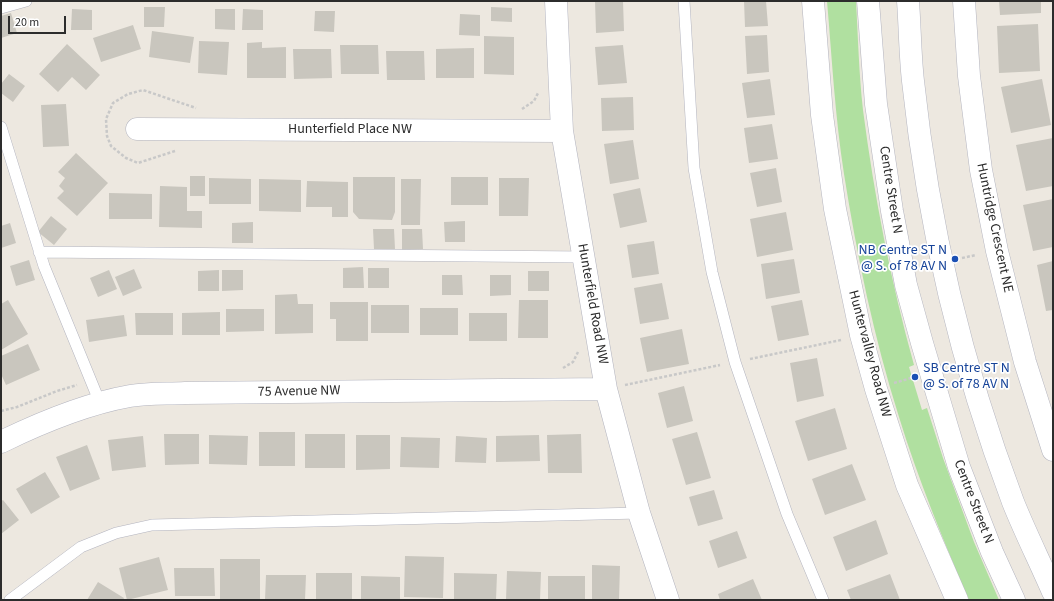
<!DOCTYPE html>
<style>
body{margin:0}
#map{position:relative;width:1054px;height:601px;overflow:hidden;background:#ede8e0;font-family:"Source Sans 3",sans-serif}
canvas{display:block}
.frame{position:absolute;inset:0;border:2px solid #2c2c2c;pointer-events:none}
.scale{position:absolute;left:8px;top:16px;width:58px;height:18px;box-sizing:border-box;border:2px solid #2c2c2c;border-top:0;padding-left:5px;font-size:12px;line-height:14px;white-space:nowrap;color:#2c2c2c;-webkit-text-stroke:3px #fff;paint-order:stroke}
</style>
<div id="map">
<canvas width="1054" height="601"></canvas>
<div class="frame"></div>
<div class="scale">20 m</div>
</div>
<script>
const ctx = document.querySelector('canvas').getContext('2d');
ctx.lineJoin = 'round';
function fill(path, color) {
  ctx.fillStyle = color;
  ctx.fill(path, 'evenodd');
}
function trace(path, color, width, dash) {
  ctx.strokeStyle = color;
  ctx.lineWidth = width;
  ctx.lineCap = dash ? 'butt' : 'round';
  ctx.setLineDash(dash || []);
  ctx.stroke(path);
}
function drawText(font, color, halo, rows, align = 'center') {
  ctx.font = font + ' "Source Sans 3",sans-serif';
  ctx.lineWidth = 3.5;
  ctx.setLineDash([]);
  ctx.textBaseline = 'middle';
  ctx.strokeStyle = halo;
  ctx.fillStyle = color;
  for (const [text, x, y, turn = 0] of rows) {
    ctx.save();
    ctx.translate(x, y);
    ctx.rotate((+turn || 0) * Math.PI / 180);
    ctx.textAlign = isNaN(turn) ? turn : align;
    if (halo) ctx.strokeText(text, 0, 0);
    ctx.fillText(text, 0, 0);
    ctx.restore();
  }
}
const green = new Path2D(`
 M827,1H856C858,37 859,74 863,110C874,195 891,283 914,365L909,367L922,410L927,408L943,458L974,542L999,600H969C943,540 918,479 899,417C874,338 857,256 844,174C835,117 832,59 827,1Z`);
const building = new Path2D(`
 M595,1H623L624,31L596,33Z
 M744,1H766L768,26L745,27Z
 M999,1H1041V13L1000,15Z
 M144,7H165L164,27H144Z
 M491,7L512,8V22L491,21Z
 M72,9L92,10V30H71Z
 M215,9H235V30L215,29Z
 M243,9L263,10V30H242Z
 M315,11H335L334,32L314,31Z
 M11,13L17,33L1,38V16Z
 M460,14L480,15V36L459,35Z
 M1038,24L1040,71L999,73L997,26Z
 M133,25L141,49L101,62L93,38Z
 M152,31L194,37L190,63L149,57Z
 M767,35L769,72L747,74L745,36Z
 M484,36L514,37V75L484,74Z
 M199,41L229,42L227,75L198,73Z
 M262,42V48L286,47V78H247V43Z
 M67,44L100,75L86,90L72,77L58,92L39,74Z
 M340,45H378L379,74H341Z
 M623,45L627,83L598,85L595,47Z
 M474,48V78H436V49Z
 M293,49H331L332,78L294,79Z
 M386,51H424L425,80H387Z
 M9,74L25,86L13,102L1,93V84Z
 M770,79L775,115L747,118L742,83Z
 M1042,79L1051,125L1011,133L1001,87Z
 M633,97L634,130L602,131L601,98Z
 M66,104L69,146L43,147L41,105Z
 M772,124L778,159L749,163L744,128Z
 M1053,138V186L1026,191L1016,145Z
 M633,140L639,179L610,184L604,144Z
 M76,153L108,183L77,216L57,198L64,191L59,186L65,178L58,172Z
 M776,168L782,202L757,207L750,173Z
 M190,176H205V196H190Z
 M353,177H395V212L392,220L359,219L353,212Z
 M451,177H488V205H451Z
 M209,178L251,179V204H209Z
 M499,178H529L528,216H499Z
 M259,179L301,180V212L259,211Z
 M401,179H421L420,225H401Z
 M307,181L348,182V217H332V207H306Z
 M160,186L187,187V211H202V228L159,227Z
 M640,188L647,222L620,228L613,194Z
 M109,193L152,194V219H109Z
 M1053,199V247L1033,251L1023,205Z
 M786,212L793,250L757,257L750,219Z
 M51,216L67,229L54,245L38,232Z
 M465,221V242H445L444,222Z
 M253,222V243H232V223Z
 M10,223L16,243L1,248V226Z
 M373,229H394L395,249H374Z
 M402,229H422L423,249L402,250Z
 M654,241L659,274L632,278L627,245Z
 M794,259L800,293L766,299L761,264Z
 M29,260L35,280L16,286L10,266Z
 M1053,261V310L1046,311L1037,265Z
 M363,267L364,288H343V268Z
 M368,268H389V288H368Z
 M134,269L142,288L123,296L115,277Z
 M109,270L117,289L98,297L90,278Z
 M219,270V291H198V271Z
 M222,270H243V290L222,291Z
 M528,271H549V291H528Z
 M442,275H462L463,295H442Z
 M490,275H511V295L490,296Z
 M662,283L669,319L640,324L634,288Z
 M297,294L298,304H313V333L275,334V295Z
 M8,300L28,334L1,350V304Z
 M519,300H548V338H518Z
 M802,300L809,335L778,341L771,306Z
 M330,302H368V341H336V319H330Z
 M371,305H409V333H371Z
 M420,308H458V335H420Z
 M226,309H264V331L226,332Z
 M220,312V335H182V313Z
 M135,313H173V335H136Z
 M469,313H507V341H469Z
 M124,315L127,336L89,342L86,320Z
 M682,329L689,364L647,372L640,338Z
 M28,344L40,370L6,385L1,374V356Z
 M817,358L824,396L797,402L790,363Z
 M684,386L693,421L667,428L658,393Z
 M835,408L847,449L808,461L795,421Z
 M259,432H295V466H259Z
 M697,432L711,478L686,485L672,439Z
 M164,434H199V464L165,465Z
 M305,434H345V468H305Z
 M581,434L582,473H548L547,435Z
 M209,435L248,436L247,465L209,464Z
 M356,435H390V469L356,470Z
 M539,435L540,461L496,462V436Z
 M143,436L146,467L112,471L108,440Z
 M456,436L487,438L486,463L455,462Z
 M401,437L440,438L439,468L400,467Z
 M87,445L100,479L70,491L56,457Z
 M852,464L866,500L825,515L812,479Z
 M45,472L60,497L31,514L16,489Z
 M714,490L723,519L698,526L689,497Z
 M3,500L19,520L1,534V501Z
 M876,520L888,554L846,571L833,537Z
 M737,531L747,558L718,568L709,541Z
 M405,556L444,557L443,598L404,597Z
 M159,557L168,590L127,600L119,568Z
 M220,559H260V600H220Z
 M592,565L620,566L619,600H592Z
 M174,568H214L215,596H175Z
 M507,571L541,572L540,600H506Z
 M316,573H352V600H316Z
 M454,573L497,574L496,600H454Z
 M890,574L900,600H851L847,590Z
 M266,575H306L305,600H265Z
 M361,576L400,577V600H361Z
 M548,576H585V600H548Z
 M753,579L762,600H720L718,594Z
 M98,582L124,598L123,600H87Z`);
const path = new Path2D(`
 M522,109L534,101L538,93
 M175,151L138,163L126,158L111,146L107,136L106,119L113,103L128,94L143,90L196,108
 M962,258L976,255
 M750,359L841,340
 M563,368L573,362L578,352
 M894,383L911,378
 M625,385L720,365
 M1,411L17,407L57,391L77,385`);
const lane = new Path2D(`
 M684,1L694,168L712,272L735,362L787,514L823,600
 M1,8L26,1
 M1,127L44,266L100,403
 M39,252L584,257
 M10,600L81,547L116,533L152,525L639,513`);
const street = new Path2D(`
 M556,1L562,131L606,389L639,513L668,600
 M813,1L822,115L835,209L861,335L876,389L907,485L957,600
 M964,1L969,76L981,170L997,251L1025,362L1053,450
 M137,129L562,131
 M1,442C42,422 85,404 130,396C148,393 167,394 185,393L606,389`);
const secondary = new Path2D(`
 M868,1L876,104L892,211L906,285L922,343L959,467L992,552L1014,600
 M908,1C910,28 910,54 913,81C928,224 962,367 1013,502C1025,532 1040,562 1053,592`);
const markers = [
 [955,259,4,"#1a4fb4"],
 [915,377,4,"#1a4fb4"]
];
const streetNames = [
 ["Hunterfield Place NW",350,130],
 ["Centre Street N",890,190,81],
 ["Huntridge Crescent NE",994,228,78],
 ["Hunterfield Road NW",592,304,80],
 ["Huntervalley Road NW",869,354,75],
 ["75 Avenue NW",299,392,-1],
 ["Centre Street N",973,502,69]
];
const transitNames = [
 ["NB Centre ST N",947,251],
 ["@ S. of 78 AV N",947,267],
 ["SB Centre ST N",923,369,"left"],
 ["@ S. of 78 AV N",923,385,"left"]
];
fill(green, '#b0e0a0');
fill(building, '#c9c6be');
trace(lane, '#b3b4bf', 12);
trace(street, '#b3b4bf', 23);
trace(secondary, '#b3b4bf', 23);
trace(path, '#c8c8c8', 2.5, [3, 2]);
trace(lane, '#fff', 11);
trace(street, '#fff', 22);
trace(secondary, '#fff', 22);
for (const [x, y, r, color] of markers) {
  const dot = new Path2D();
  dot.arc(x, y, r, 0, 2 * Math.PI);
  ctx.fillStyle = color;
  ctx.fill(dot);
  trace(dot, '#fff', 1.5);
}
drawText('14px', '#2c2c2c', '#fff', streetNames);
drawText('14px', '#164399', '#fff', transitNames, 'right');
</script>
